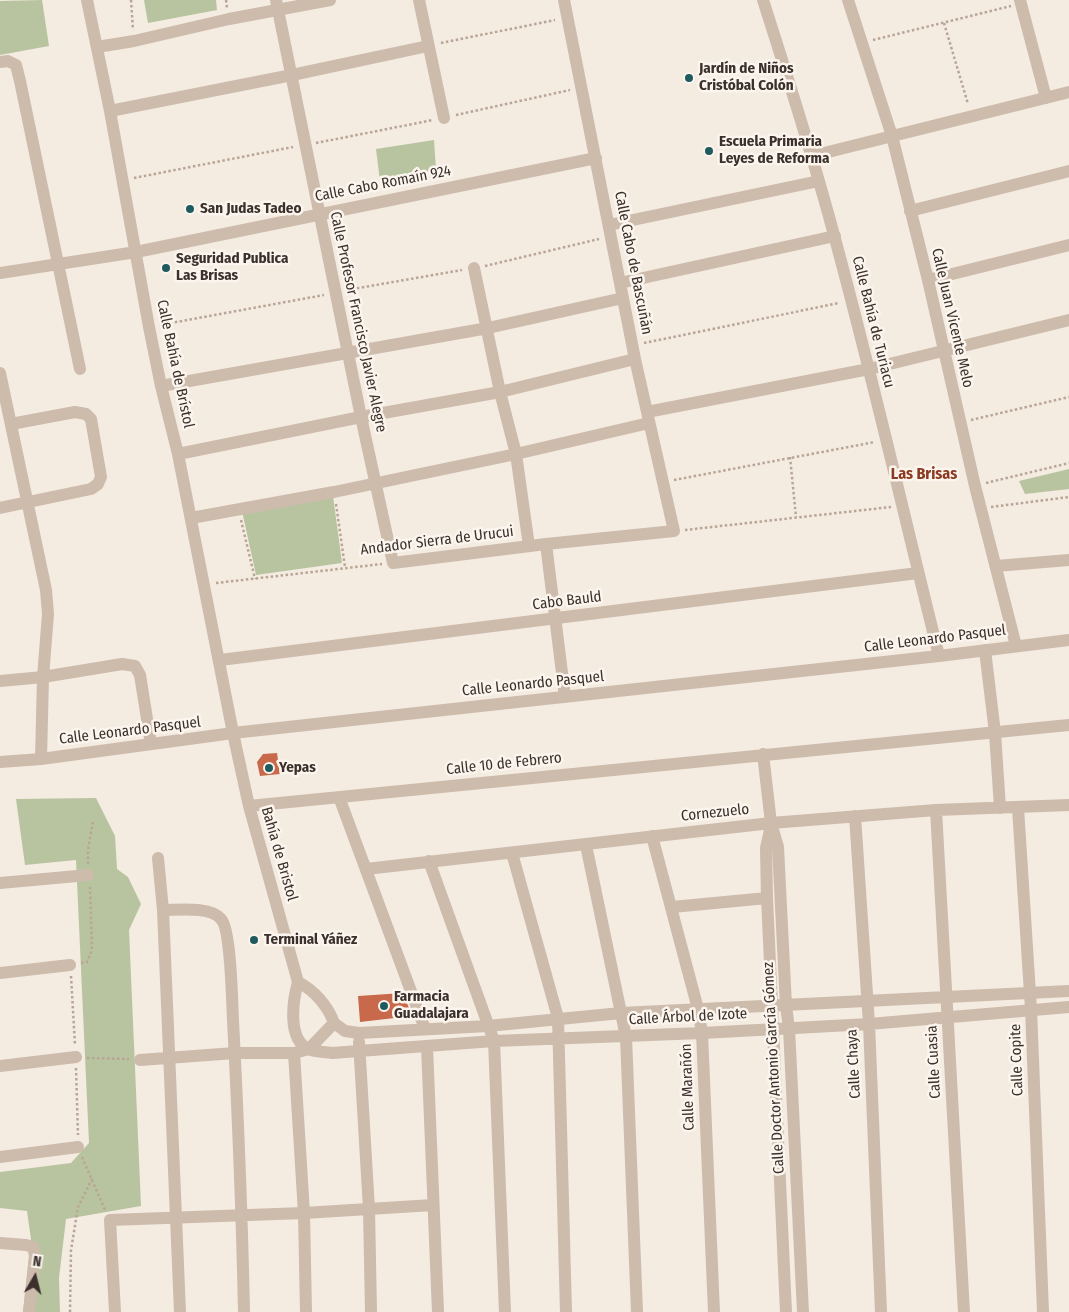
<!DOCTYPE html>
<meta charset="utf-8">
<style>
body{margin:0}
#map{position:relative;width:1069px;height:1312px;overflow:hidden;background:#f4ebe1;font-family:"Fira Sans Condensed",sans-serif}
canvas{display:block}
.north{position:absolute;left:10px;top:1252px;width:50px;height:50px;-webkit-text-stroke:4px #fbf5ee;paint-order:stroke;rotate:8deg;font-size:14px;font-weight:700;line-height:20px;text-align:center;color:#3b302b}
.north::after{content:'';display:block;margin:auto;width:18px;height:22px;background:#3b302b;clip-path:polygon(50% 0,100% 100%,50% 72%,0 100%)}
</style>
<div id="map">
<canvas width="1069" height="1312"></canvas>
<div class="north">N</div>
</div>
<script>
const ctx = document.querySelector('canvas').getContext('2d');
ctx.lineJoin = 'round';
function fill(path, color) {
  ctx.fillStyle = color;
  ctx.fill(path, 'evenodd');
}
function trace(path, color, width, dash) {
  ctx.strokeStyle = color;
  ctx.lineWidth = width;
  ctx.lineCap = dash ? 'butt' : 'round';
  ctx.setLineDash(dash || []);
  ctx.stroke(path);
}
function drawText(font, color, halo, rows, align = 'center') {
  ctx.font = font + ' "Fira Sans Condensed",sans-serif';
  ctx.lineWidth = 5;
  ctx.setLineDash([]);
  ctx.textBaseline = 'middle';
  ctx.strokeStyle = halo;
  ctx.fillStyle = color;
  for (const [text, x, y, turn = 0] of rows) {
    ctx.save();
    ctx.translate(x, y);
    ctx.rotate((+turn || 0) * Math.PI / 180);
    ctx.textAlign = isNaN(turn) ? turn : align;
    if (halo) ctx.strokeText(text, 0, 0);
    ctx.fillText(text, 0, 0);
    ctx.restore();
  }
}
const green = new Path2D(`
 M42,0L49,46L0,55V1Z
 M144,0H216L217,10L148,23Z
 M434,140L436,170L380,181L376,149Z
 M1069,469V489L1025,494L1019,481Z
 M333,496L342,563L256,575L242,511Z
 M96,798L115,836L117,869L128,877L141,904L129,930L141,1206L66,1219L59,1278L60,1312H23L31,1239L27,1211L0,1208V1172L71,1163L89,1143L76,860L25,865L16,799Z`);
const building = new Path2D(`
 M277,753L280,774L260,776L257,762L263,754Z
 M403,993L412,1016L360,1022L358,996Z`);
const path = new Path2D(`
 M131,0L133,30
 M226,0L227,8
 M944,23L968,104
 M873,40L1011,6
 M441,43L555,20
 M456,115L570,90
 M316,143L433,120
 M134,178L293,147
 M485,266L599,239
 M347,290L462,270
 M160,325L324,295
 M644,343L839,303
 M971,420L1069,397
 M790,457L796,517
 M674,480L875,442
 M986,483L1069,463
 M336,504L345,567
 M991,507L1069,497
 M241,520L255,579
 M685,530L891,507
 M216,583L382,564
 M88,864V850L93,821
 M81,963L87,962L92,950L90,887
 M71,976L75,1045
 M87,1058L129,1059
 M76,1068L78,1135
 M82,1157L105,1210
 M70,1312L71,1250L78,1207L92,1179`);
const minor = new Path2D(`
 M87,0L110,111L149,327L161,386L178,454L233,733L249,806L298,982C293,1000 287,1038 308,1049C315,1052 325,1052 332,1053L494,1041L702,1033L869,1024L1069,1007
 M276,0L361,417L393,563L546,544L674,531L635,359L564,0
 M419,0L444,118
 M763,0C788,78 813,156 834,235C872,374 904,516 939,656
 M848,0L892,136L928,280L975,486L1016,646
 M1020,0L1046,98
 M97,47L134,41L229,19L330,0
 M0,62L8,61L16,65L20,81L80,369
 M110,111L292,75L428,46
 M812,156L1069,92
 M910,211L1069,171
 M609,225L819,181
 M474,268L500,392L516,454L529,546
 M0,273L136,252L596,158
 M928,280L1069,245
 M620,283L835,236
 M0,373L46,590L48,614L43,677L41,759
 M161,386L488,328L623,298
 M647,412L869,369L1069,320
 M178,454L361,417L500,392L635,359
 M0,508L91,489L98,484L101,477L91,419L86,414L75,412L11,424
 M191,518L334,492L516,454L649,423
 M546,544L565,697
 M996,566L1069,560
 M985,650L995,733L1000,808
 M220,660L918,573
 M0,681L43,677L122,664L135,666L140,675L151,744
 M763,754L771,823L778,847L786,1006L789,1028L803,1312
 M0,762L41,759L233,733L939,656L1069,640
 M339,797L425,1029
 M249,806L1069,725
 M1018,808L1031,1009L1043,1312
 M936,810L964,1312
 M855,816L869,1024L881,1312
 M771,825L766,848L767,898L786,1312
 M652,836L698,1009L702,1033L714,1312
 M586,845L626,1037L637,1312
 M512,853L558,1018L566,1312
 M158,858L163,910L180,1312
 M429,861L494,1041L505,1312
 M366,869L771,823L936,810L1069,805
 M0,883L88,875
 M672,907L767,898
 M163,910C178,910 211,906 221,919C231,929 232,1002 233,1020C238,1117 242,1215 244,1312
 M0,973L70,965
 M298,982C314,990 328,1006 334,1023
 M334,1023L345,1031L359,1033L488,1026L621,1013L1069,991
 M359,1042L369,1209L371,1312
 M427,1047L438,1312
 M294,1053L304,1213L306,1312
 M140,1060L235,1053H294L309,1049L334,1023
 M0,1066L76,1057
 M0,1157L78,1147
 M0,1243L26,1245L33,1247L35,1256L29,1312
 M115,1312L110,1220L304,1213L433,1205`);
const markers = [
 [689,78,5,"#1f5a5e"],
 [709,151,5,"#1f5a5e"],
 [190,209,5,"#1f5a5e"],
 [166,268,5,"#1f5a5e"],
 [269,768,5,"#1f5a5e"],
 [254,940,5,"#1f5a5e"],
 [384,1006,5,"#1f5a5e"]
];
const poiNames = [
 ["Jardín de Niños",699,69],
 ["Cristóbal Colón",699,86],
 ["Escuela Primaria",719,142],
 ["Leyes de Reforma",719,159],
 ["San Judas Tadeo",200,209],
 ["Seguridad Publica",176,259],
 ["Las Brisas",176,276],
 ["Yepas",279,768],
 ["Terminal Yáñez",264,940],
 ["Farmacia",394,997],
 ["Guadalajara",394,1014]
];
const streetNames = [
 ["Calle Cabo Romaín 924",383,184,-11],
 ["Calle Cabo de Bascuñán",633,263,79],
 ["Calle Juan Vicente Melo",952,318,77],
 ["Calle Profesor Francisco Javier Alegre",358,322,78],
 ["Calle Bahía de Turiacu",873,322,76],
 ["Calle Bahía de Brístol",175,364,78],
 ["Andador Sierra de Urucui",437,541,-7],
 ["Cabo Bauld",567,601,-7],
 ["Calle Leonardo Pasquel",935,639,-7],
 ["Calle Leonardo Pasquel",533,684,-6],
 ["Calle Leonardo Pasquel",130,731,-7],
 ["Calle 10 de Febrero",504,764,-6],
 ["Cornezuelo",715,813,-6],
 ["Bahía de Bristol",279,854,74],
 ["Calle Árbol de Izote",688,1017,-3],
 ["Calle Copite",1017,1060,-92],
 ["Calle Cuasia",934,1062,-93],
 ["Calle Chaya",854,1064,-93],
 ["Calle Doctor Antonio García Gómez",774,1068,-93],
 ["Calle Marañón",688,1087,-92]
];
const neighbourhoodNames = [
 ["Las Brisas",924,475]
];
fill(green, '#b8c4a0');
fill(building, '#c8694b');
trace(path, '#b9a596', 2.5, [2.5, 2.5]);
trace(minor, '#cdbbac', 12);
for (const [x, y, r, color] of markers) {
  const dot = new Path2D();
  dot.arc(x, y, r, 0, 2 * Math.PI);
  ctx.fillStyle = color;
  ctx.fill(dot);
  trace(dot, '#fbf5ee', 2);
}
drawText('bold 15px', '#3b302b', '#fbf5ee', poiNames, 'left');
drawText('15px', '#3b302b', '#fbf5ee', streetNames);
drawText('bold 16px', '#8c3b22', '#fbf5ee', neighbourhoodNames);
</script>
